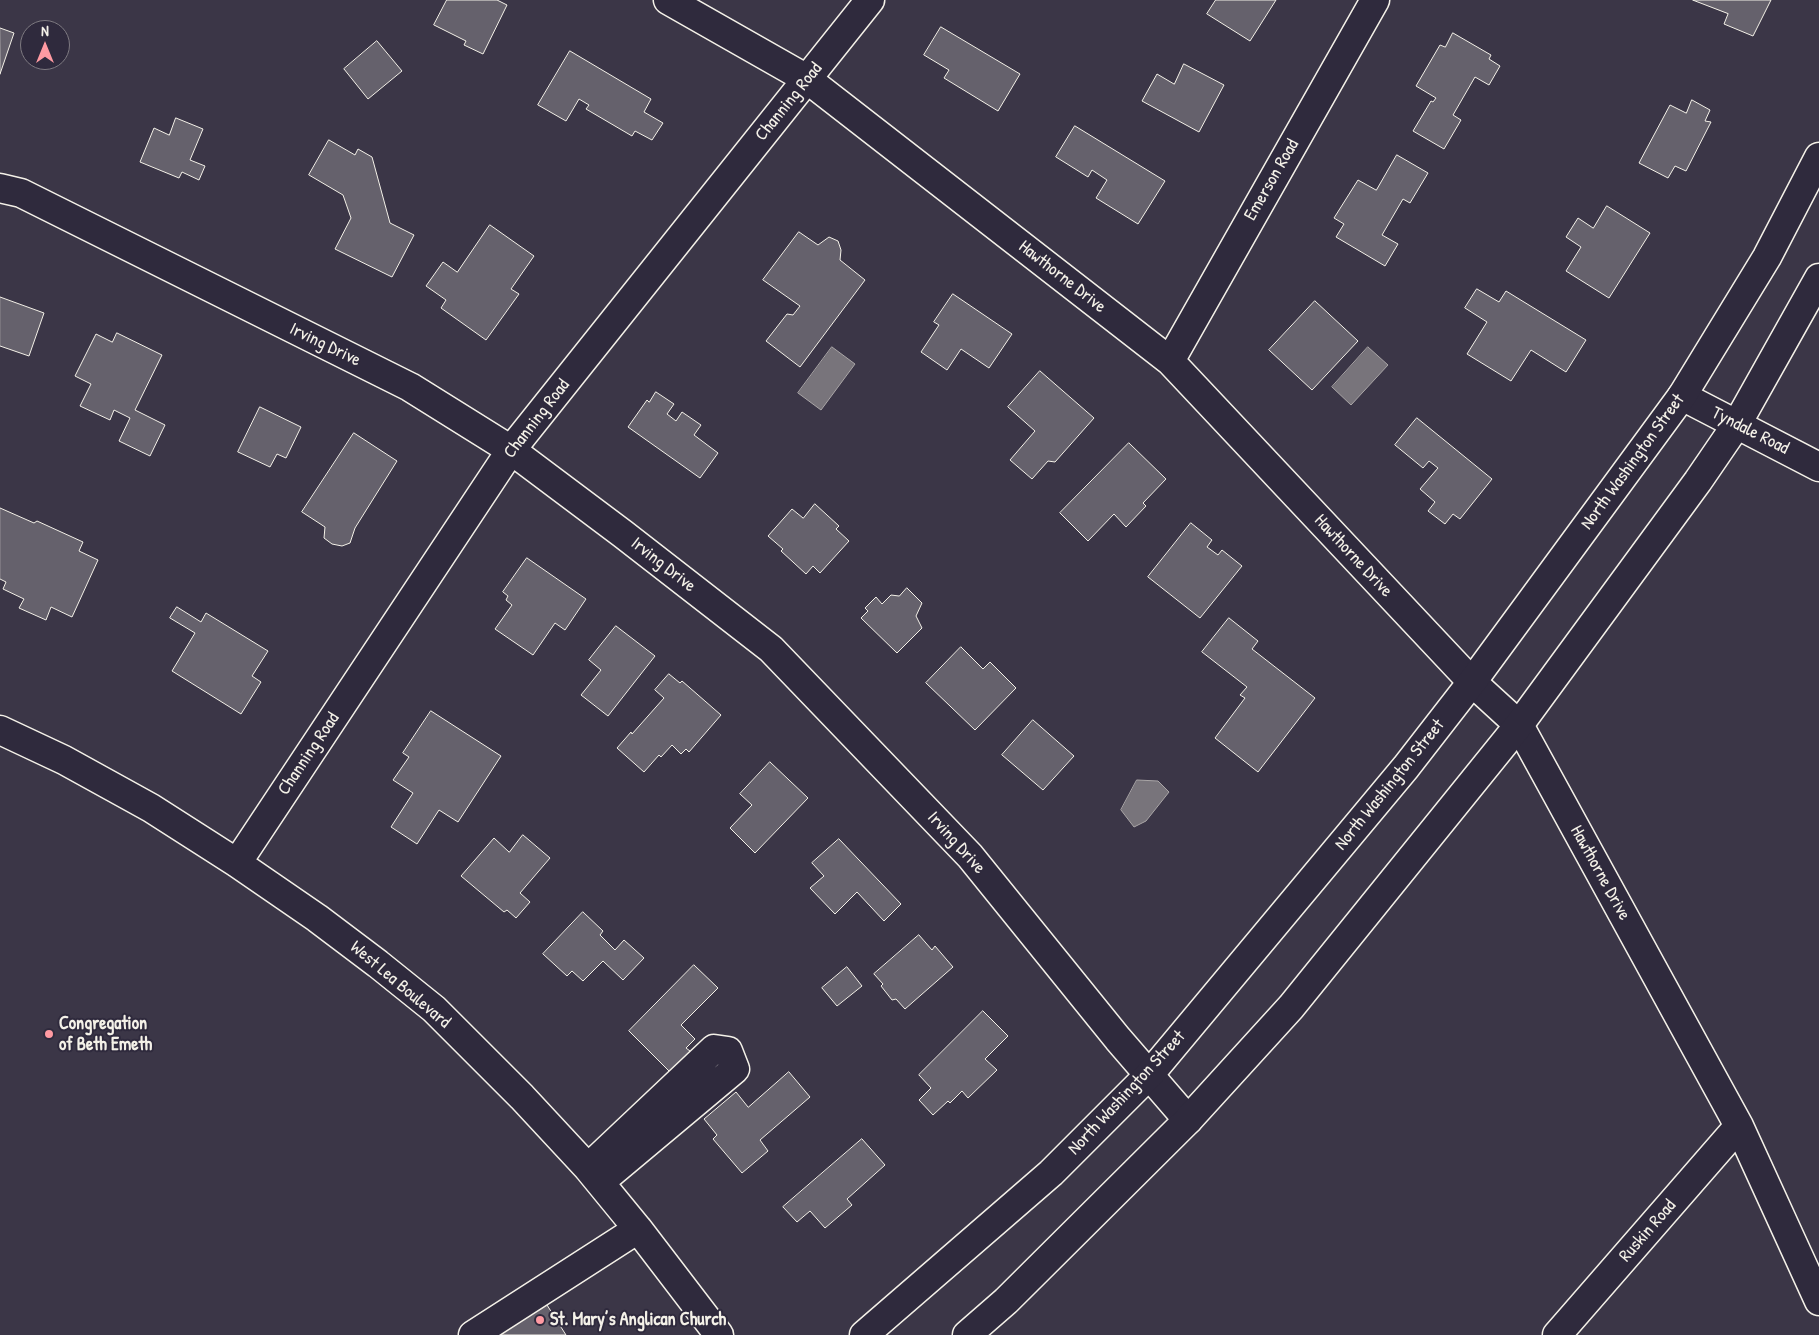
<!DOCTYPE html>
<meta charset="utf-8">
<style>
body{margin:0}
#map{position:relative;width:1819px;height:1335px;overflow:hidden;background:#3b3647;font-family:"Patrick Hand",sans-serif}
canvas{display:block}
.north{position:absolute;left:20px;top:20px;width:50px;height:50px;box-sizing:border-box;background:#2f2a3d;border:1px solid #7e7a81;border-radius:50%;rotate:0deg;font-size:14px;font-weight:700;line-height:20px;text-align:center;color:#f4f1e8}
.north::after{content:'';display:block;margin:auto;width:18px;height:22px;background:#ff9aa2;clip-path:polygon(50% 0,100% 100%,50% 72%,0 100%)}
</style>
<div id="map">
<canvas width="1819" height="1335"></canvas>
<div class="north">N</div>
</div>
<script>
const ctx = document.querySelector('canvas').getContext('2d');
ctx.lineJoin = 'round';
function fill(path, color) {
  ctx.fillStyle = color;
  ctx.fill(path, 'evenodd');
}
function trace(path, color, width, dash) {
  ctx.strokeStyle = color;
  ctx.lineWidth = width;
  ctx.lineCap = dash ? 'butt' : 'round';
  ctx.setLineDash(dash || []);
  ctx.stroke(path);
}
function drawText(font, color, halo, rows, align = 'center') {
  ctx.font = font + ' "Patrick Hand",sans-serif';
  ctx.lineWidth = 4;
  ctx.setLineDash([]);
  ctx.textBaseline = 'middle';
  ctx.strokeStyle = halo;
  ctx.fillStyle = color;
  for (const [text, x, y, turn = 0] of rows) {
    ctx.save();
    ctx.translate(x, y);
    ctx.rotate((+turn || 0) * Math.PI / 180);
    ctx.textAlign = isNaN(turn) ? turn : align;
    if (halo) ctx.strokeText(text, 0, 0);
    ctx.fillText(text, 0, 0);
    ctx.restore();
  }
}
const water = new Path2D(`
 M832,347L855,364L821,410L798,393Z
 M1368,347L1388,365L1351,405L1332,387Z
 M1137,780L1158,781L1169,792L1146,821L1134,827L1121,810Z`);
const building = new Path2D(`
 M447,0H497L507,5L483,54L464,45L466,41L434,25Z
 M1216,0H1276L1250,41L1207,14Z
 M1693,0H1771L1753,36L1724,24L1728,14Z
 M941,27L1020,74L998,111L944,78L949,70L924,55Z
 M0,28L14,33L0,74Z
 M1453,33L1491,55L1489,59L1500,66L1489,85L1475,77L1453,115L1461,120L1444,149L1413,131L1431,101L1433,102L1436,98L1416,86L1440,45L1445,47Z
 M377,41L402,71L368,99L344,69Z
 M570,51L651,99L644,112L663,123L652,140L635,131L632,136L586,109L589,105L579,99L566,121L538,105Z
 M1184,64L1224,85L1199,132L1142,101L1157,74L1174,84Z
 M1692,100L1710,110L1705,121L1711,122L1686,171L1675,166L1668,178L1639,163L1670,105L1686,113Z
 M176,118L203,129L190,160L205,166L199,180L182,172L179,178L140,162L154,128L169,135Z
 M1075,126L1165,181L1138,224L1096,198L1107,180L1092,170L1088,177L1056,157Z
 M329,140L355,155L358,149L372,157L390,223L414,235L392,277L335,249L351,218L343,195L309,175Z
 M1397,155L1428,173L1410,203L1403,199L1382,235L1398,244L1385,266L1336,237L1344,224L1334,218L1358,180L1376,190Z
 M1607,206L1650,233L1609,298L1566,271L1581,247L1566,237L1578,218L1593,228Z
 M490,225L534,256L511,289L519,294L486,340L441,308L446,300L426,286L443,262L457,272Z
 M799,232L818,245L829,237L838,241L841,250L840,260L865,280L800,367L766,341L787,314L793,315L800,306L763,280Z
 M1477,289L1499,302L1506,291L1586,340L1566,372L1531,350L1511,381L1467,354L1487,322L1465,308Z
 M953,294L1012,334L989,368L961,349L947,370L921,352L939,325L934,322Z
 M0,297L44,313L29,356L0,346Z
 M1315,301L1358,341L1312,390L1269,350Z
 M117,333L162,355L135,410L165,425L150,456L119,441L130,418L114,410L110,420L80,406L91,384L75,376L96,334L112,342Z
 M1040,371L1094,418L1055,462L1048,461L1032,479L1010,460L1035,431L1008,407Z
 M656,392L674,404L667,414L676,421L682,412L701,425L694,435L718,453L700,478L628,427L647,400L649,402Z
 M260,407L301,427L286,458L277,454L270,467L238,452Z
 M1417,418L1492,479L1460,519L1453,514L1445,524L1428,511L1435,502L1420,489L1438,468L1429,461L1423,468L1395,445Z
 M354,433L397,461L355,528L350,543L342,546L332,544L324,538L325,527L302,512Z
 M1129,443L1166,479L1143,503L1146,506L1126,527L1114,514L1088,541L1060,513Z
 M815,504L839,526L836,529L849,541L820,573L813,566L806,574L781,551L783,549L768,536L792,509L803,518Z
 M0,508L34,523L37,521L83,542L79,551L98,560L72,617L51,607L46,620L19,608L24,599L3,589L6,582L0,579Z
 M1191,523L1212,540L1207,547L1218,555L1222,550L1242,566L1200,618L1148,577Z
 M527,558L586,599L565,630L555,623L533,655L495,629L512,605L506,600L508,596L503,592Z
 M907,588L922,603L916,616L922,628L897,653L861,618L868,611L865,608L876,597L882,604L891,595L899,596Z
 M177,607L201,622L206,613L268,651L252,676L261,682L241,714L172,671L195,633L170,618Z
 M1229,618L1258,641L1252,649L1315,698L1258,772L1215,738L1245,698L1240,695L1247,687L1202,652Z
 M616,626L655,656L608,716L581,695L601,670L589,660Z
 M961,647L983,669L990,662L1016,688L975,730L926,683Z
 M669,674L680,683L682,681L721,715L689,752L686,749L681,754L672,745L661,757L659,755L644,772L617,748L631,732L632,734L664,698L655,690Z
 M431,711L501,756L458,822L439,810L417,844L391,827L413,793L393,780L409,757L403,753Z
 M1033,720L1074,756L1043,790L1002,755Z
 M770,762L808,798L755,853L730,828L752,805L740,794Z
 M523,835L550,858L520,893L530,902L516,918L507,910L504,912L461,876L494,838L509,852Z
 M839,839L901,904L884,921L857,892L835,914L810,888L824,876L812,863Z
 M583,912L603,931L600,935L615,950L624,940L644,958L623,980L603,961L583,981L572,971L567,976L543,954Z
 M919,935L932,950L935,946L953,967L905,1009L896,999L892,1000L881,986L883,984L874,974Z
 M694,965L718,988L681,1025L695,1039L686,1048L690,1051L670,1072L629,1031Z
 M847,967L862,986L837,1006L822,988Z
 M983,1011L1008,1036L985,1059L997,1070L968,1098L962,1091L950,1103L948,1101L933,1115L919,1100L931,1088L919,1075Z
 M789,1072L810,1097L760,1140L768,1151L742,1173L713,1139L717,1135L704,1119L736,1092L748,1107Z
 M862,1139L885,1165L847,1199L852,1205L825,1228L810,1211L797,1222L783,1207Z
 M547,1305L566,1335H499Z`);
const minor = new Path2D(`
 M668,0L807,79L1170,361L1472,682L1519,725L1739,1126L1819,1301
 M0,188L21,193L410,387L511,450L623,534L771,649L970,856L1118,1039L1188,1120
 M1170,361L1375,0
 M1682,396L1819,467
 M0,730L64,760L151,808L237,863L317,918L378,964L434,1009L522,1097L588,1168L638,1229L719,1335
 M237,863L511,450L870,0
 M588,1168L714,1049L728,1051L735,1069L600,1182
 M473,1335L638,1229
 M1557,1335L1739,1126`);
const major = new Path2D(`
 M864,1335L1051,1173L1149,1075L1406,767L1472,682L1682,396L1767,257L1819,157
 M967,1335L1006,1301L1188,1120L1291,1007L1519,725L1698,481L1737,424L1819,278`);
const markers = [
 [49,1034,5,"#ff9aa2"],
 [540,1320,5,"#ff9aa2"]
];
const streetNames = [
 ["Channing Road",789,102,-51],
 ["Emerson Road",1272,180,-60],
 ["Hawthorne Drive",1062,277,38],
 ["Irving Drive",325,345,26],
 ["Channing Road",537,419,-52],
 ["Tyndale Road",1750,431,27],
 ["North Washington Street",1633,462,-54],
 ["Hawthorne Drive",1353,556,47],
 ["Irving Drive",663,565,38],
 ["Channing Road",309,754,-56],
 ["North Washington Street",1390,785,-51],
 ["Irving Drive",956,843,48],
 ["Hawthorne Drive",1600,873,61],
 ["West Lea Boulevard",400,985,40],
 ["North Washington Street",1127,1093,-47],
 ["Ruskin Road",1648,1231,-49]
];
const poiNames = [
 ["Congregation",59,1024],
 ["of Beth Emeth",59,1045],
 ["St. Mary’s Anglican Church",550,1320]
];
fill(water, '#78747b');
trace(water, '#aaa6a7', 1);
fill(building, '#65616c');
trace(building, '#f4f1e8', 1);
trace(minor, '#f4f1e8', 31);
trace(major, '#f4f1e8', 31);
trace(minor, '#2f2a3d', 28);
trace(major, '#2f2a3d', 28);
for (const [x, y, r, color] of markers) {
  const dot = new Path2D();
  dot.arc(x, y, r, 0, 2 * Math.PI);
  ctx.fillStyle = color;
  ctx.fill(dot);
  trace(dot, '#2f2a3d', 2);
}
drawText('18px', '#f4f1e8', '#2f2a3d', streetNames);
drawText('bold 18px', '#f4f1e8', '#2f2a3d', poiNames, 'left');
</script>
